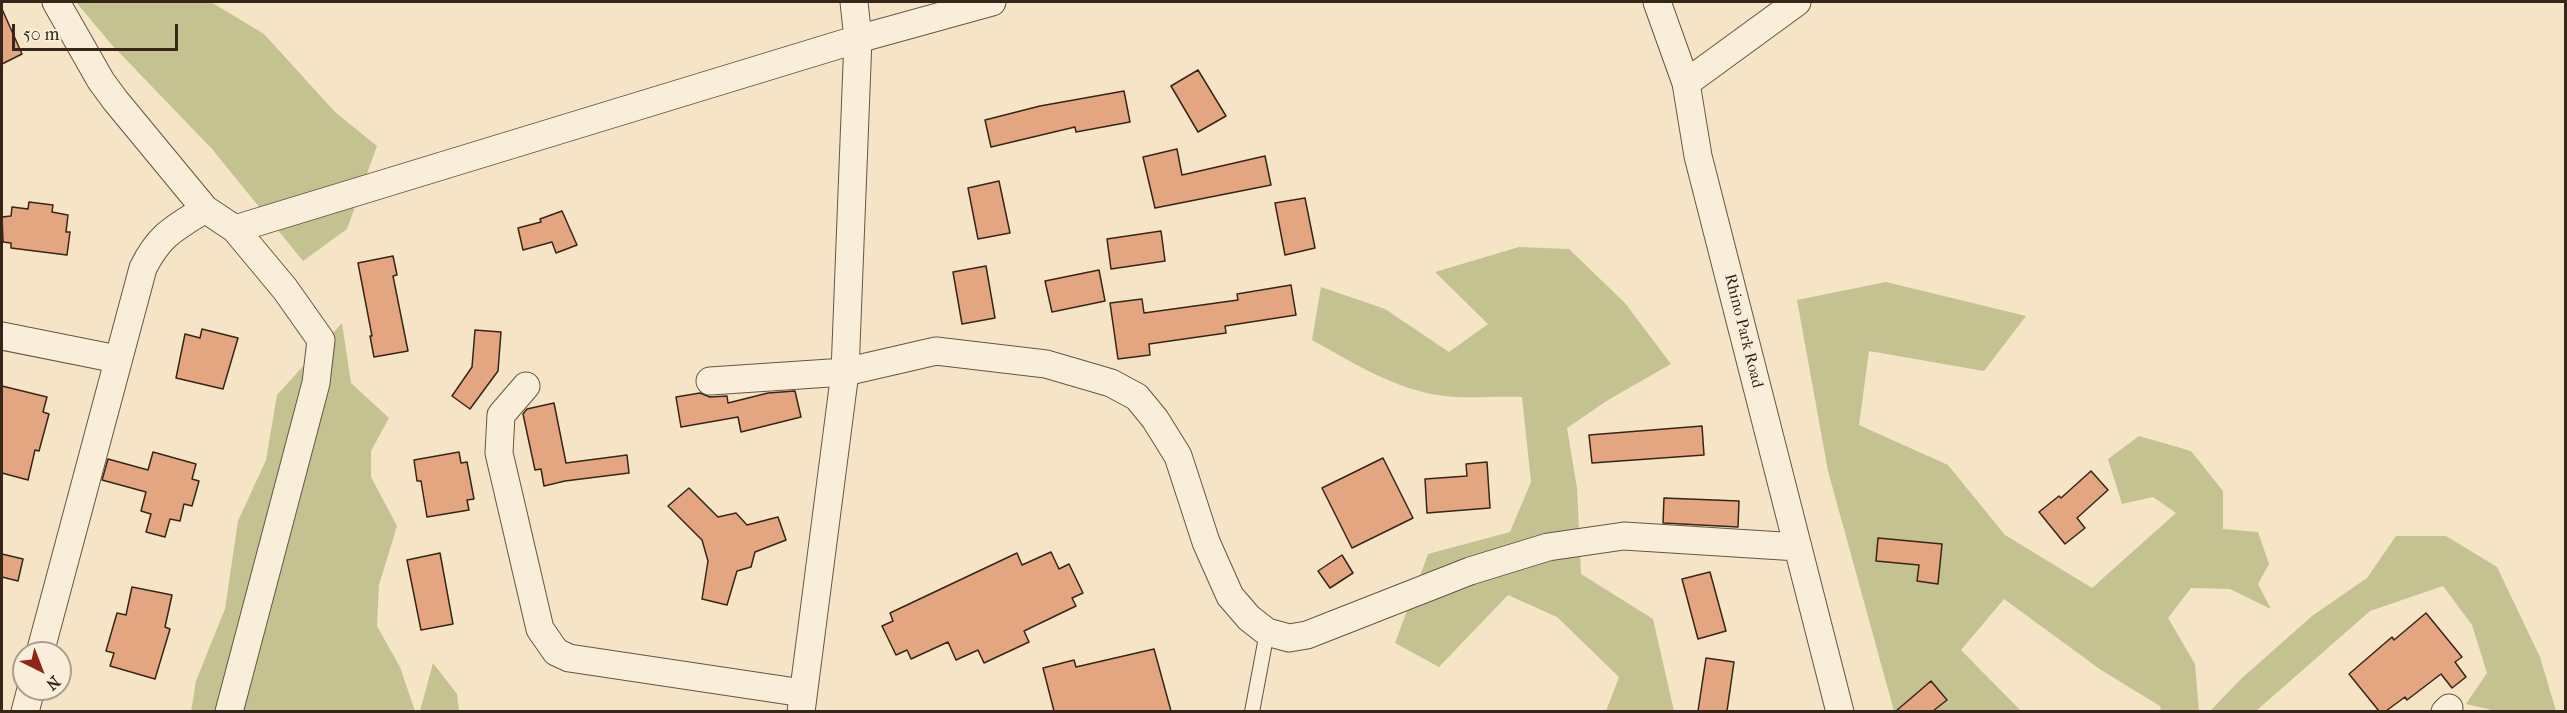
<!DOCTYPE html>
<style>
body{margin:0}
#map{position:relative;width:2567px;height:713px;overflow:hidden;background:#f5e5c6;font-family:"IM FELL French Canon",serif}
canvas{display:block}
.frame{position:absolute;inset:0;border:3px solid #372519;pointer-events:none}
.north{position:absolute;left:12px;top:641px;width:60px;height:60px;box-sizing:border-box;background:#f8eeda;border:2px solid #ab9e8d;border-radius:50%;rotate:138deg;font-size:16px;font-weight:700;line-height:24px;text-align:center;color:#372519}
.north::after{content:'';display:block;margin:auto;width:21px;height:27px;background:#8f2418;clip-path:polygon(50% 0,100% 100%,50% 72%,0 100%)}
.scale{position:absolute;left:12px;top:24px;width:166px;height:27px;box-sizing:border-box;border:3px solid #372519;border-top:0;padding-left:8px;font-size:18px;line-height:21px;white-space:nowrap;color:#372519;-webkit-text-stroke:4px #f8eeda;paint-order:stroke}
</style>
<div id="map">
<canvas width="2567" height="713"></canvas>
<div class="frame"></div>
<div class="north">N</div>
<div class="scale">50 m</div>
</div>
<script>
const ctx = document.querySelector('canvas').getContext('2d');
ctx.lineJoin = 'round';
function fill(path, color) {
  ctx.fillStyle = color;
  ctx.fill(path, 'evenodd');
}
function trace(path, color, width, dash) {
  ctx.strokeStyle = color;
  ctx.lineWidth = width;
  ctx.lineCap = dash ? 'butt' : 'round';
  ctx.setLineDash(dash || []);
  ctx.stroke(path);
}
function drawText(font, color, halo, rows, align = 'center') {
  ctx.font = font + ' "IM FELL French Canon",serif';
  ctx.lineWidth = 4.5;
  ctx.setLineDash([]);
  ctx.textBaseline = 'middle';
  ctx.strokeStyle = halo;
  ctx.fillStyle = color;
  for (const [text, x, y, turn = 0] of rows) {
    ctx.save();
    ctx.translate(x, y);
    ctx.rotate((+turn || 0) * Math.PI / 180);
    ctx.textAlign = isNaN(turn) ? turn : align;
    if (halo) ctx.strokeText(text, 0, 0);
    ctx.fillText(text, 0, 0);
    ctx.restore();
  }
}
const green = new Path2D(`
 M76,2H211L264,34L335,112L377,146L347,229L303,261L212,149L111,44Z
 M1519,247L1569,249L1625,303L1671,364L1608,400L1567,428L1577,488L1581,574L1653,619L1674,711H1606L1619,677L1557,617L1508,595L1439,667L1395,643L1428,554L1510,532L1531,482L1522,397C1500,396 1478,398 1457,397C1404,395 1357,365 1312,340L1321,287L1385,309L1449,352L1488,324L1435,272Z
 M1886,282L2026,316L1984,371L1869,351L1859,425L1948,465L2005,535L2092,588L2176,513L2153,497L2122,504L2108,459L2139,436L2191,451L2223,491V529L2258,532L2269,564L2258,584L2271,609L2230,589L2191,588L2168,618L2195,664L2199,711H2161L2160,706L2101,670L2004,599L1961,650L2021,711H1894L1828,471L1797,300Z
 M342,323L351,383L389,418L371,451V477L397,526L379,585L377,626L400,667L415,711L191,712L196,681L225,609L238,521L266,460L277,395Z
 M2396,536H2446L2497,567L2540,657L2556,711H2496L2466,704L2487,673L2472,625L2443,586L2370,611L2256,711H2210L2241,679L2312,616L2367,578Z
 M433,663L457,694L459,711H420Z`);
const building = new Path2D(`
 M2,9L22,54L2,64Z
 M1198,70L1226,116L1198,132L1171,86Z
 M1124,91L1130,122L1076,132L1075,127L991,147L985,120L1040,106Z
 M1177,149L1182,175L1265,156L1271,185L1155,208L1143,157Z
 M999,181L1010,233L978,239L968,188Z
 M1305,198L1315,248L1285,255L1275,203Z
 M29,202L53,205L52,212L68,215L66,232H70L67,255L11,248V243L3,242L2,217L11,216L12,207L28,209Z
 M562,211L577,245L556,253L552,242L523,250L518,228L541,222L540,219Z
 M1161,231L1165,261L1111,269L1107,239Z
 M393,256L397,275L393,276L408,351L374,357L370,336H372L358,263Z
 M986,266L995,318L962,324L953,272Z
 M1099,270L1105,301L1052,312L1045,281Z
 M1291,285L1296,315L1225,326L1226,333L1149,344L1150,355L1118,359L1110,303L1142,299L1144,313L1238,300L1237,294Z
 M202,329L238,338L223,389L176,378L185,334L200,338Z
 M475,330L501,332L498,371L470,409L452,396L472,367Z
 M2,386L47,397L43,412L49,414L39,451L35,450L28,480L2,473Z
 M795,391L801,417L741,432L738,417L681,427L676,397L700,393L710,397L727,396L728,403L768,393Z
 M554,403L566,463L627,455L629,473L565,481L544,486L541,469L535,470L523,414L527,409Z
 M1702,426L1704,455L1592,463L1589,435Z
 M153,452L196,464L192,479L199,481L192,506L184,504L180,521L170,519L165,537L146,532L151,514L141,511L146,492L102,480L108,459L148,470Z
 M459,452L461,463L467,462L474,499L467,500L469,510L427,517L421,481H417L414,460Z
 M1383,458L1413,518L1352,548L1322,488Z
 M1487,462L1490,508L1427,513L1425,479L1467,476L1466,464Z
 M2091,471L2108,490L2077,518L2085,528L2065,544L2039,512L2059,496L2061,498Z
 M689,488L718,517L736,513L747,525L778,517L786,540L755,552L751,567L737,571L727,605L702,599L708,561L702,540L668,506Z
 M1664,498L1739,501L1738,527L1663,523Z
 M1878,538L1942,544L1938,584L1917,581L1919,565L1876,561Z
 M1051,552L1059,569L1069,564L1083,593L1072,598L1076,606L1024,631L1029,642L984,663L978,650L956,660L948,642L911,659L907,650L896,655L882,626L893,621L890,613L1017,553L1022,565Z
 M440,553L453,624L421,630L407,560Z
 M2,554L23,559L18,581L2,577Z
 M1342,555L1353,573L1330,588L1318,571Z
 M1710,572L1726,631L1698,639L1682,579Z
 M132,587L172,595L165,627L170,629L155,679L110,666L114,653L106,651L117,613L126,615Z
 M2426,613L2462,657L2455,662L2466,677L2452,688L2441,674L2407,700L2405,697L2386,711H2379L2349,674L2392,637L2394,640Z
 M1154,649L1171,711H1054L1043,668L1074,660L1076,667Z
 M1706,658L1734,662L1727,711H1698Z
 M1931,681L1947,700L1933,711H1896Z`);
const service = new Path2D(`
 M1252,712L1267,632`);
const minor = new Path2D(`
 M56,2L101,81L115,100L205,209L235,229L285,289L321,340L316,383L229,712
 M1657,2L1686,83L1698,156L1840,712
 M1686,83L1797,2
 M235,229L858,39L992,2
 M2,336L117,359
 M710,381L845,372L858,39L854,2
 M526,386L501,415L499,453L540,629L556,652L569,658L803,693
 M40,653L143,268C160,234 175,228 205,209
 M25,712L31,689
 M801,712L845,372L936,351L1046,364L1111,383L1137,397L1155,419L1178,456L1206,542L1230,596L1249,618L1267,632L1289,638L1307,635L1470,571L1548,547L1624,536L1798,547
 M2445,712L2449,708`);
const streetNames = [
 ["Rhino Park Road",1743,331,76]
];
fill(green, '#c4c290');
fill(building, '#e4a680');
trace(building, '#372519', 1.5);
trace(service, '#654', 16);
trace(minor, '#654', 29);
trace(service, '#f8eeda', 14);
trace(minor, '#f8eeda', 27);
drawText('16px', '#372519', '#f8eeda', streetNames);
</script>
